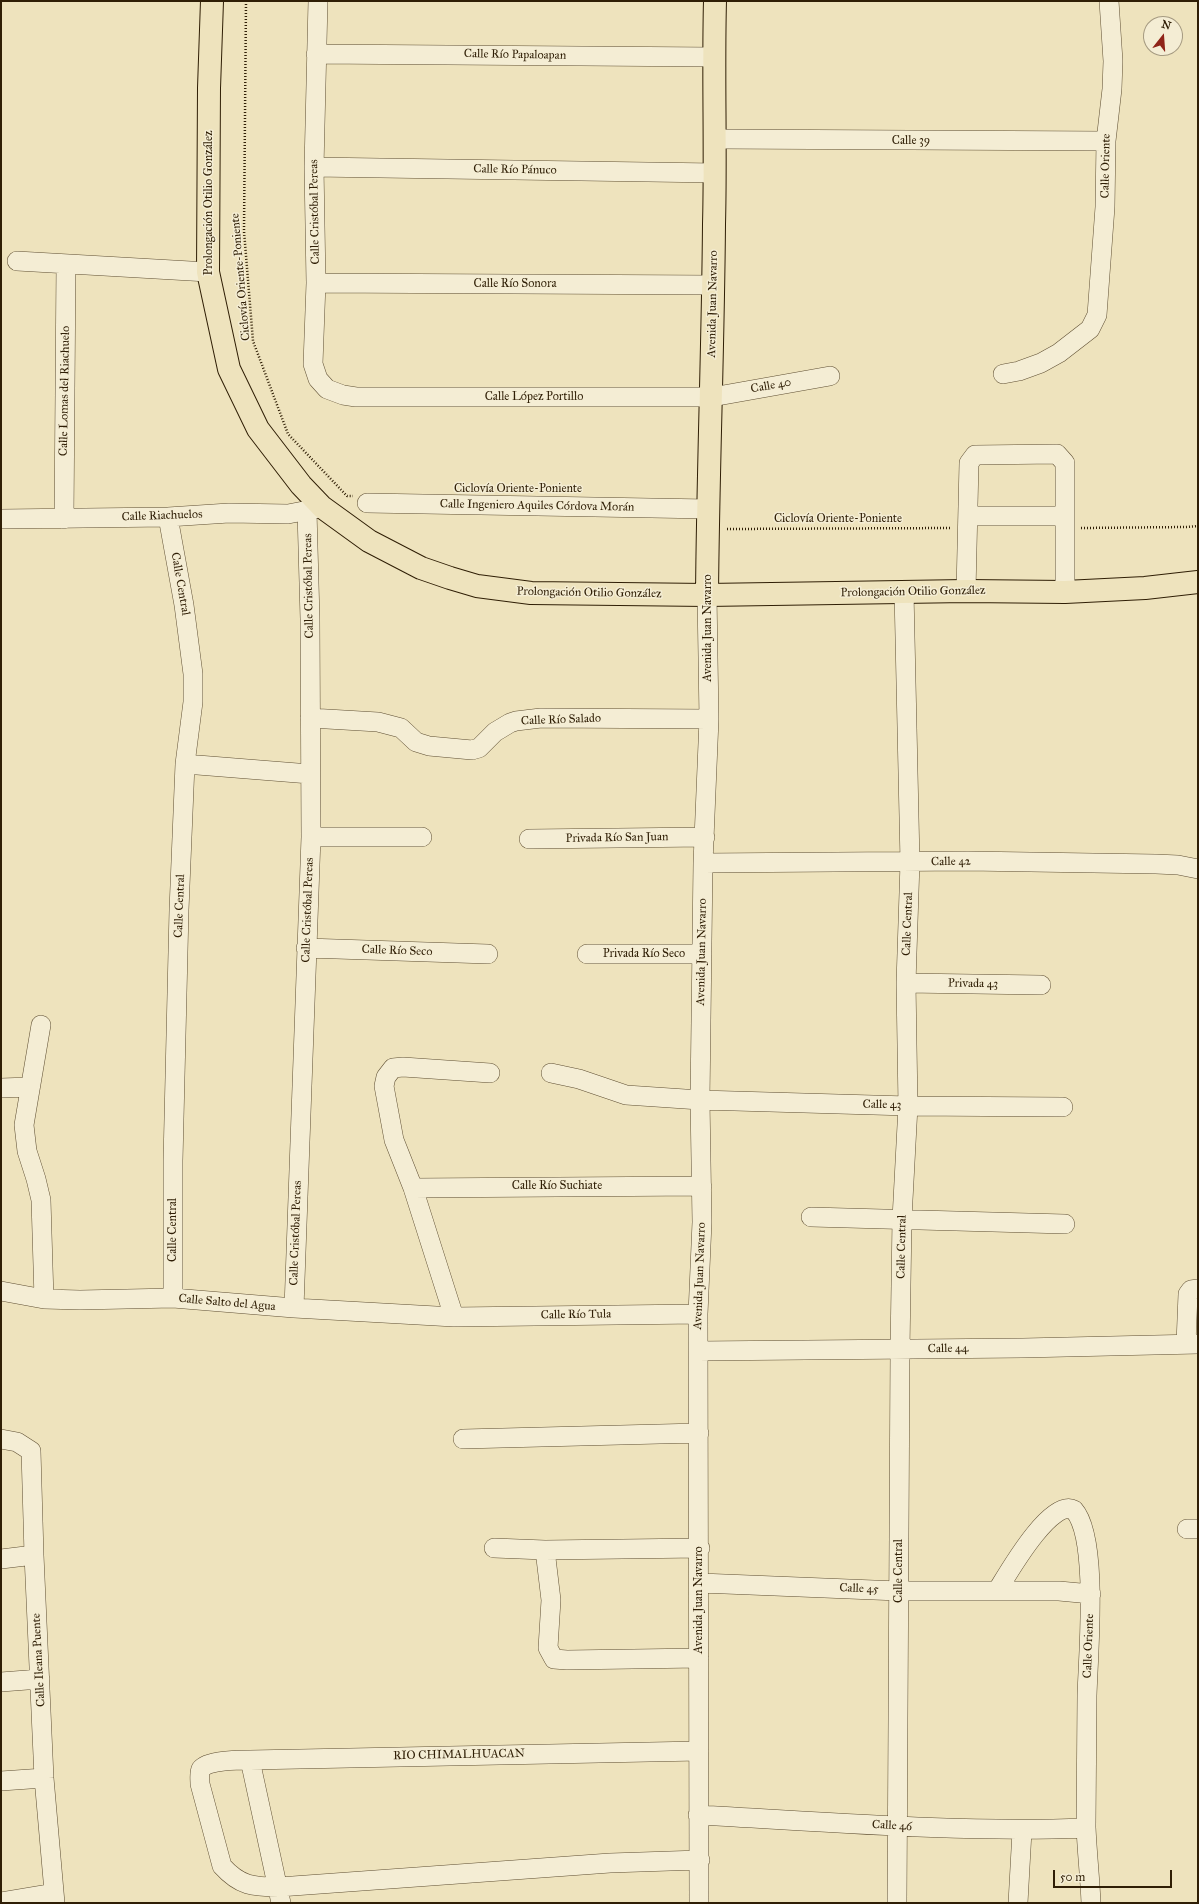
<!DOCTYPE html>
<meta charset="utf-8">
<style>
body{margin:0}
#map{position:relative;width:1199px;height:1904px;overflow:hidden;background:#eee3bd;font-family:"IM FELL Great Primer",serif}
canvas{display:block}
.frame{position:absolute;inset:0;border:2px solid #2f1e05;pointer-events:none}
.north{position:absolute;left:1143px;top:16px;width:40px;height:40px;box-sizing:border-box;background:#f4edd4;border:1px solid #a59a81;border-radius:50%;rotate:17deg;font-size:11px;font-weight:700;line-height:16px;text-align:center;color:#2f1e05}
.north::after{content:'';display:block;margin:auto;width:14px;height:18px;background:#8f2418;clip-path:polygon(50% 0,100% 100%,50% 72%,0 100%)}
.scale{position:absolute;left:1053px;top:1870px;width:119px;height:18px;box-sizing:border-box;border:2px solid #2f1e05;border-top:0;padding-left:5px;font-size:12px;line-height:14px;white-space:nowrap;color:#2f1e05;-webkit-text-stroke:3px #f4edd4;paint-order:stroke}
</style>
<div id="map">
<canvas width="1199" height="1904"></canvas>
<div class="frame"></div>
<div class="north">N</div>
<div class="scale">50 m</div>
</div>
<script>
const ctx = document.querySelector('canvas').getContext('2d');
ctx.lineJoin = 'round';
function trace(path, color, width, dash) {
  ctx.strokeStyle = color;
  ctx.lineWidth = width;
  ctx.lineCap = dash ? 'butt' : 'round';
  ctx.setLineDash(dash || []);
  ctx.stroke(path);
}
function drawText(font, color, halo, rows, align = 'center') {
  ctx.font = font + ' "IM FELL Great Primer",serif';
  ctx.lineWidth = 3;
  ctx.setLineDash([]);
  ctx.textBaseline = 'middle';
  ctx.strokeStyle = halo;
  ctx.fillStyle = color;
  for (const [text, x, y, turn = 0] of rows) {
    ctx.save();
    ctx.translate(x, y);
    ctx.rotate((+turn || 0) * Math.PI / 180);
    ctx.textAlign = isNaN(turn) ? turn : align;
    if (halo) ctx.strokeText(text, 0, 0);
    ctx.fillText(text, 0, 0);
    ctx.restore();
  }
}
const path = new Path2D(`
 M246,1L244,231L253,341L288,434L347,496H353
 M1081,528L1186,527L1198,526
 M727,529L952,528`);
const minor = new Path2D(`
 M318,1L314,167L316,283L313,364L318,379L327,389L343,395L356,397H712L830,376
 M316,54L714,57
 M715,139L1106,141
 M314,167L715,173
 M17,261L208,272
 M316,283L714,285
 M1003,374L1019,371L1041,363L1059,353L1090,329L1097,315L1105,207L1106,141L1112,89L1113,61L1109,1
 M367,503L708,509
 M968,516H1065
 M168,517L184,605L193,674V702L185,764L179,910L173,1161V1298
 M1,519L168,517L229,513L288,514L319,508
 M64,519L66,264
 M966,591L969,463L975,455L1057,454L1065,463V592
 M310,718L378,722L401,728L416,742L429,746L472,750L479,748L495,732L510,723L516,721L541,718L709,719
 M185,764L310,774
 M311,837H422
 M529,839L705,837
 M703,863L968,861L1156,864L1178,865L1198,869
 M306,948L488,954
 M587,954H702
 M906,983L1041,985
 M41,1025L24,1125L27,1151L36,1179L41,1200L44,1299
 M551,1073L579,1079L626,1095L700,1100L908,1106L1063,1107
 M1,1088L30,1087
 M413,1188L702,1186
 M811,1217L1065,1224
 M1,1291L44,1299L80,1300L173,1298L294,1308L454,1317L698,1314
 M294,1308L311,837L310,619L307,511
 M454,1317L413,1188L394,1140L384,1086L386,1077L393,1068L403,1067L490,1073
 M1186,1344L1188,1294L1191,1290L1198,1289
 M698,1351L1023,1348L1198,1344
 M1,1439L17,1442L31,1451L34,1555L44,1778L55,1903
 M463,1439L699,1433
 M1187,1529H1198
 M494,1548L545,1550L700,1548
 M545,1550L551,1600L548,1648L554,1659L567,1660L699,1658
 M1,1559L34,1555
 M700,1583L899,1591H1059L1091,1594
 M997,1591C1007,1575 1051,1497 1074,1510C1099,1538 1088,1656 1087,1696C1087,1740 1086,1783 1086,1827C1087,1852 1090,1878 1091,1903
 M1,1682L40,1679
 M699,1751L250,1760C240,1760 207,1760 201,1769C199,1773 200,1779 200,1784L222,1866C240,1886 253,1887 279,1887L610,1863L700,1860
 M250,1760L281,1903
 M1,1781L44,1778
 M698,1815C828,1822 957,1833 1086,1828
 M1,1902L54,1893
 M699,1903L698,1314L702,1222L700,1100L703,863L709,719L707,595
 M897,1903L900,1350L902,1219L908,1106L906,983L910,862L904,592
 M1018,1903L1022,1831`);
const major = new Path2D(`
 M212,1L209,88L208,272L229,369L258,429L301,485L322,507L369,541L421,568L450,578L477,586L531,593L707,595L966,591L1065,592L1145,588L1198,582
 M707,595C708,472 713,348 714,224C716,150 713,75 715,1`);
const streetNames = [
 ["Calle Río Papaloapan",515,55,1],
 ["Calle 39",911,141],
 ["Calle Oriente",1106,166,-89],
 ["Calle Río Pánuco",515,170,1],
 ["Prolongación Otilio González",209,203,-90],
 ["Calle Cristóbal Pereas",315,212,-91],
 ["Ciclovía Oriente-Poniente",241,277,-95],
 ["Calle Río Sonora",515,284],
 ["Avenida Juan Navarro",713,304,-89],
 ["Calle 40",771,386,-10],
 ["Calle Lomas del Riachuelo",65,391,-89],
 ["Calle López Portillo",534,397],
 ["Ciclovía Oriente-Poniente",518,489],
 ["Calle Ingeniero Aquiles Córdova Morán",537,506,1],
 ["Calle Riachuelos",162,516,-2],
 ["Ciclovía Oriente-Poniente",838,519],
 ["Calle Central",180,584,80],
 ["Calle Cristóbal Pereas",309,586,-91],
 ["Prolongación Otilio González",913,592,-1],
 ["Prolongación Otilio González",589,593,1],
 ["Avenida Juan Navarro",708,628,-90],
 ["Calle Río Salado",561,720,-2],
 ["Privada Río San Juan",617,838,-1],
 ["Calle 42",951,862,-1],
 ["Calle Central",180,906,-88],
 ["Calle Cristóbal Pereas",308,910,-88],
 ["Calle Central",908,924,-88],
 ["Calle Río Seco",397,951,2],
 ["Avenida Juan Navarro",702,952,-89],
 ["Privada Río Seco",644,954],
 ["Privada 43",973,984,1],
 ["Calle 43",882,1105,1],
 ["Calle Río Suchiate",557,1186],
 ["Calle Central",173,1230,-90],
 ["Calle Cristóbal Pereas",296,1233,-88],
 ["Calle Central",902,1247,-89],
 ["Avenida Juan Navarro",700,1276,-88],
 ["Calle Salto del Agua",227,1303,5],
 ["Calle Río Tula",576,1315,-1],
 ["Calle 44",948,1349,-1],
 ["Calle Central",899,1571,-90],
 ["Calle 45",859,1589,2],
 ["Avenida Juan Navarro",699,1600,-90],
 ["Calle Oriente",1089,1646,-88],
 ["Calle Ileana Puente",39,1660,-93],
 ["RIO CHIMALHUACAN",459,1755,-1],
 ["Calle 46",892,1826,3]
];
trace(minor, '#5f4f33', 20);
trace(major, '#2f1e05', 24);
trace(path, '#2f1e05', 2.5, [1, 2]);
trace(minor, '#f4edd4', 19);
trace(major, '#eee3bd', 22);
drawText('12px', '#2f1e05', '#f4edd4', streetNames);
</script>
